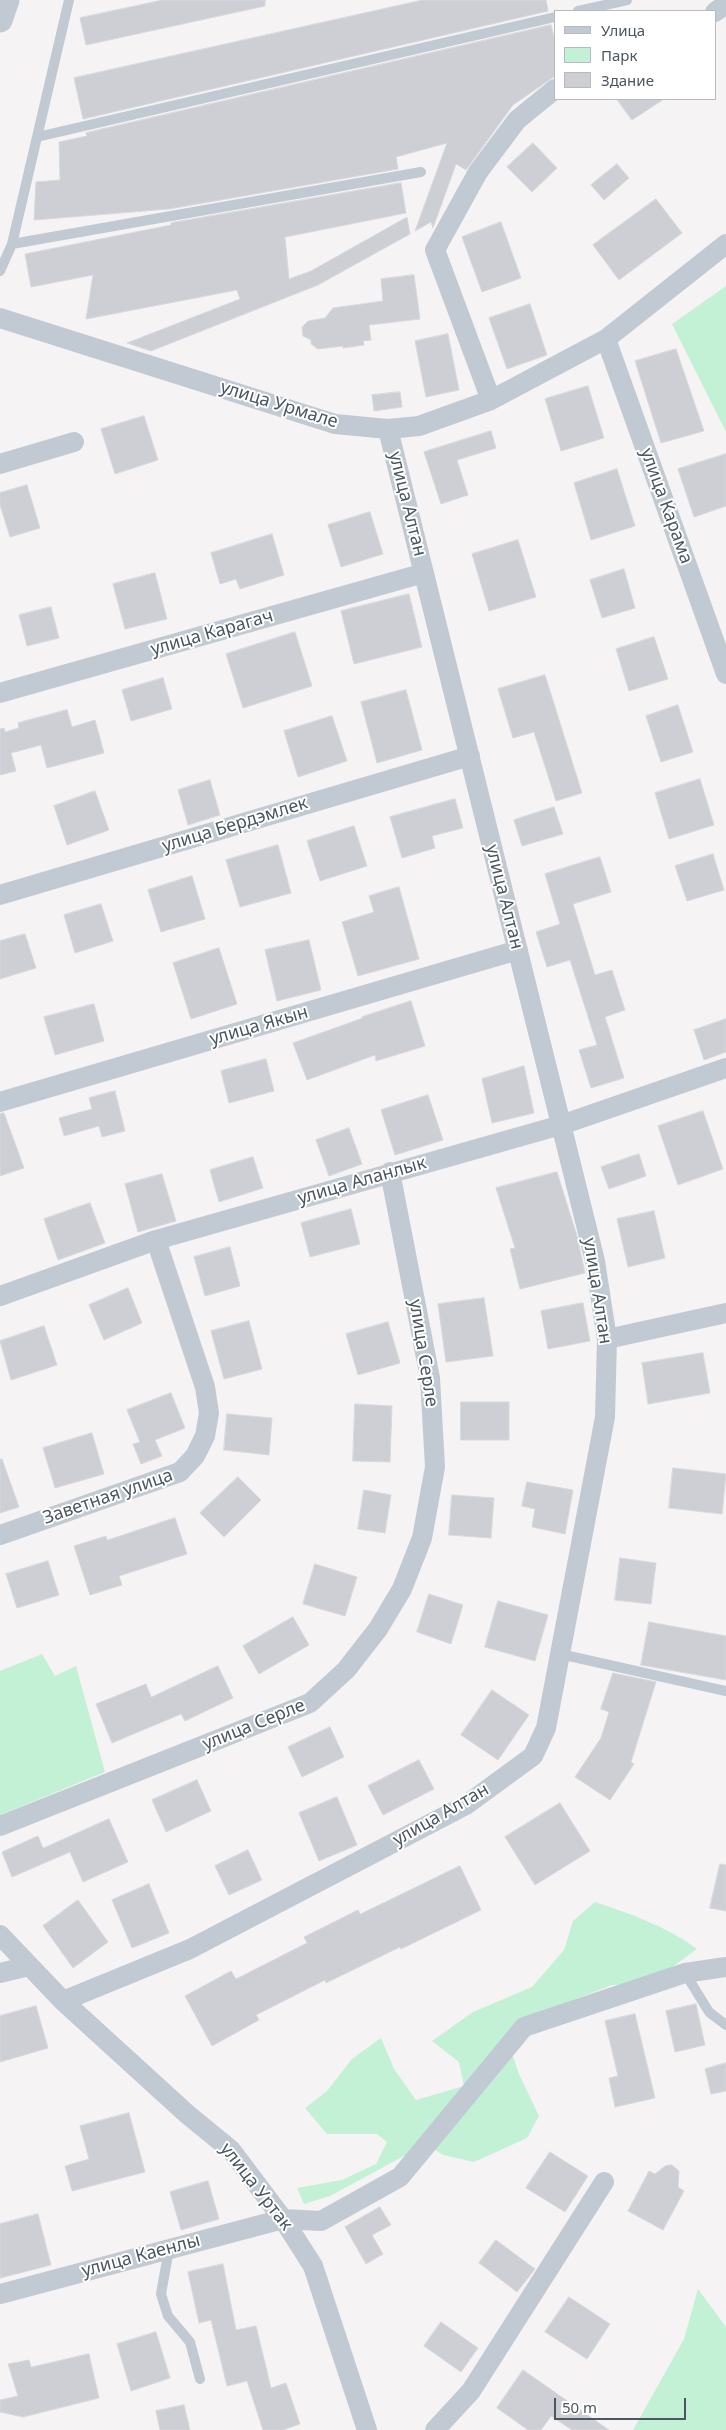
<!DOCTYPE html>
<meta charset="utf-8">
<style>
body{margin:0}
#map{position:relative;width:726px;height:2430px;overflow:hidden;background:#f5f3f3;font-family:"Noto Sans",sans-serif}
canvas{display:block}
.legend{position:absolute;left:554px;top:10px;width:162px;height:90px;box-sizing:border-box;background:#fff;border:1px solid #b7bbc0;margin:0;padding:6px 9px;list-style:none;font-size:15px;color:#4a5661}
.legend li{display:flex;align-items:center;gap:10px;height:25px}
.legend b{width:25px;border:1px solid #b7bbc0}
.scale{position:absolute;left:554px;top:2398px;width:132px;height:22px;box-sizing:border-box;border:2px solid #4a5661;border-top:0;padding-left:6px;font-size:15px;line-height:18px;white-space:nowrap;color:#4a5661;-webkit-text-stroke:4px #fff;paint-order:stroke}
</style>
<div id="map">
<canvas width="726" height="2430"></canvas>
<ul class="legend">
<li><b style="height:6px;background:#c1cad2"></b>Улица</li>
<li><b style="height:14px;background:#c3f1d5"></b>Парк</li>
<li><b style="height:14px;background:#cdcfd5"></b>Здание</li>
</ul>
<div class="scale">50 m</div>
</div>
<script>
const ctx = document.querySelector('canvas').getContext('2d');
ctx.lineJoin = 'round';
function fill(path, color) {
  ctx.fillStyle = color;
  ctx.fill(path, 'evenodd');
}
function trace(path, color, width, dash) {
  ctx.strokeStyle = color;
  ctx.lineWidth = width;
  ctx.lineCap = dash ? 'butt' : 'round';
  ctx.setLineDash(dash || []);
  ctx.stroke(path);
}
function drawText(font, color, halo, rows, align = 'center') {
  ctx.font = font + ' "Noto Sans",sans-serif';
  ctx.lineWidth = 4;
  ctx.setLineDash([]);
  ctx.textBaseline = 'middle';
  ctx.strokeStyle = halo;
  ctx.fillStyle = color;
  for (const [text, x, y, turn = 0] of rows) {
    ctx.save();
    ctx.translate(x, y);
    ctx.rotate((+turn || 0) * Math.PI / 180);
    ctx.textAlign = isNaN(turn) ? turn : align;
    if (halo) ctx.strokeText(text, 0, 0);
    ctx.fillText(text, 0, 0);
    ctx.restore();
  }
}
const green = new Path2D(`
 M726,286V432L672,324Z
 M42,1654L55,1676L76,1666L105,1772L0,1815V1671Z
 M595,1902C631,1914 666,1926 697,1949L649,1984L612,1985L527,2018L506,2036L519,2074L539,2116L527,2138L474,2162L443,2155L426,2144L330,2196L304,2204L297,2188L342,2180L376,2164L387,2142L377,2134H327L305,2108L327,2091L352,2059L381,2038L394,2069L416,2100L464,2086L459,2062L432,2041L473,2012L532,1987L564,1950L573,1921Z
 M698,2289L726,2327V2430H633L684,2339Z`);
const building = new Path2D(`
 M163,0H265V6L86,45L80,18Z
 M423,0H546L548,11L83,119L74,78Z
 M551,25L555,41V76L513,105L466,170L456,164L433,228L431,222L415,231L447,143L396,157L398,169L169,209L34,220L36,182L60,180L59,142L87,136L86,133Z
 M617,99H664L632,120Z
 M533,143L557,168L532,192L507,167Z
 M617,164L629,178L604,200L591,185Z
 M401,183L406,213L285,237L289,279L311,271L407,217L410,234L318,285L151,351L127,343L240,299L237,290L86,319L93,275L31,287L25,254L171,225V223Z
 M656,199L682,233L619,280L593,245Z
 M501,222L521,278L482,292L462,237Z
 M414,275L420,319L369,325L371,340L363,341L364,345L343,348V346L318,349L311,344V340L303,336L302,327L308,321L325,318L333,308L383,301L381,279Z
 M530,304L547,355L507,369L489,318Z
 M448,334L459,390L426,397L415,341Z
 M676,349L704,431L661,443L635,361Z
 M588,386L604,438L561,451L545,399Z
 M400,392L402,407L374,411L372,395Z
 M144,416L158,460L115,474L101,429Z
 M491,431L496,448L457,460L468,495L441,504L424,452Z
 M726,454V506L694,517L678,469Z
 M617,469L635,526L591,540L574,483Z
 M27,485L40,528L10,537L0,505V493Z
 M370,512L383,554L341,567L328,525Z
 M272,534L284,575L240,589L236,579L220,584L211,553Z
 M518,540L536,597L489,611L472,554Z
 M624,569L635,608L602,618L590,580Z
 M155,573L167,619L125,629L113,584Z
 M409,594L422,647L354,664L341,611Z
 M51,607L59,638L27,646L19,615Z
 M295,632L312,686L243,708L226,654Z
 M654,637L668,679L629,691L616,649Z
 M545,675L582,793L556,801L534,732L513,738L498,689Z
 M163,678L172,709L131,721L122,690Z
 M406,690L422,750L377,763L361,702Z
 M678,705L693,752L661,762L646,716Z
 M67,710L72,727L95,720L104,753L47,768L41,745L11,753L16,771L0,775V729L4,728L5,732L19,728L18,723Z
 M332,716L347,761L298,777L284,731Z
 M700,779L714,825L669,839L655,793Z
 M210,780L220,815L188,825L178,790Z
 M95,791L109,830L67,845L54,806Z
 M455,799L463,828L432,836L435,848L402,858L390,817Z
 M554,807L563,834L522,846L514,820Z
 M354,826L367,866L320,881L307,841Z
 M278,845L291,893L240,907L226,860Z
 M713,854L724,890L687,901L675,866Z
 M600,857L611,892L573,904L595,975L612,970L625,1010L605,1017L624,1078L591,1088L579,1050L597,1045L570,960L547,967L536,932L560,924L545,874Z
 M192,876L205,919L161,932L148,890Z
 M399,887L419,959L358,976L342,922L374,912L369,896Z
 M101,904L113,941L75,953L64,915Z
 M25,934L36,968L0,979V941Z
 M309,940L321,990L277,1001L265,950Z
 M219,948L237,1004L191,1019L173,963Z
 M411,1001L425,1046L376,1061L375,1055L307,1080L293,1043L363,1018L362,1017Z
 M94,1004L104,1041L55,1055L44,1017Z
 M726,1019V1052L704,1060L694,1030Z
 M266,1059L274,1091L229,1103L221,1071Z
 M524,1066L534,1113L492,1123L482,1079Z
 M115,1091L125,1131L102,1137L99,1126L64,1136L59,1118L92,1109L89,1098Z
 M428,1095L443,1140L395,1155L381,1110Z
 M703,1111L723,1169L678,1185L658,1126Z
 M4,1113L24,1168L0,1176V1114Z
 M349,1128L362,1164L329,1176L316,1140Z
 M639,1154L646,1176L609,1189L601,1167Z
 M253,1157L263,1188L219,1202L210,1170Z
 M557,1172L577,1236L585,1273L520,1289L510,1249L515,1248L496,1188Z
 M162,1174L176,1221L138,1232L125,1184Z
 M90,1203L105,1243L58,1260L44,1219Z
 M351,1209L360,1244L310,1257L301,1223Z
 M654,1211L665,1258L628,1267L617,1219Z
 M230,1247L240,1286L205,1296L194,1257Z
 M128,1288L142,1323L104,1340L89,1305Z
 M484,1298L493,1356L446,1362L438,1304Z
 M583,1303L590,1341L548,1349L541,1311Z
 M249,1321L262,1369L224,1379L211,1331Z
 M388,1322L400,1363L358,1375L346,1334Z
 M44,1326L57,1365L11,1380L0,1341Z
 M703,1353L710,1393L648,1404L642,1363Z
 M171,1393L185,1428L155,1440L162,1456L141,1464L133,1444L140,1442L127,1410Z
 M461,1402H509V1440H461Z
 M355,1404L392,1406L390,1462L353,1461Z
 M227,1414L272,1418L269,1455L224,1450Z
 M92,1433L104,1474L55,1488L43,1448Z
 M2,1459L19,1507L0,1513V1460Z
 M673,1468L726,1474L722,1514L669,1508Z
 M238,1477L261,1500L224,1537L200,1513Z
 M527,1482L573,1490L565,1534L532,1527L535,1509L522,1506Z
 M364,1490L391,1495L385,1533L358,1529Z
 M452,1495L494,1498L491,1538L449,1535Z
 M175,1518L187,1554L119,1576L122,1585L90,1595L74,1546L106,1536L107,1540Z
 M620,1558L656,1563L651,1604L615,1600Z
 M48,1561L59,1595L17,1608L6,1574Z
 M315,1564L357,1577L345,1616L303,1604Z
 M429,1594L463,1605L451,1644L417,1632Z
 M498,1601L548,1615L535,1661L485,1647Z
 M293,1617L309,1645L259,1674L243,1646Z
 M649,1622L726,1636V1680L641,1665Z
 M218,1666L233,1698L185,1721L181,1714L112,1743L96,1704L146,1684L151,1697Z
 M613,1673L656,1682L631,1762L634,1764L610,1800L575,1777L601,1738L609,1712L601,1709Z
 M492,1690L529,1715L498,1760L461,1735Z
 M330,1727L344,1757L302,1777L288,1747Z
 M419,1760L434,1789L383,1815L368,1786Z
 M197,1780L211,1811L166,1832L152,1800Z
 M337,1797L357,1845L319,1861L299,1813Z
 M560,1803L590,1851L535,1885L505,1837Z
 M109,1819L128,1862L83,1882L70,1852L12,1877L2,1852L38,1836L43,1848Z
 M248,1850L262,1880L229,1895L215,1866Z
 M720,1864L726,1865V1911L710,1908Z
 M460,1866L481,1910L401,1949L400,1947L326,1983L325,1980L256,2015L259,2020L212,2046L185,1996L231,1971L236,1979L307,1943L304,1937L358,1910L360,1914Z
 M149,1884L169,1933L132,1948L112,1900Z
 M78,1900L108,1942L73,1968L43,1926Z
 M696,2004L705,2045L675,2052L666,2011Z
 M36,2006L48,2048L0,2062V2016Z
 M635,2014L655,2098L615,2107L609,2078L618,2076L605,2021Z
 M726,2063V2091L711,2094L705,2069Z
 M129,2113L145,2172L72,2191L65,2166L89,2159L80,2126Z
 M550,2152L588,2176L565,2212L526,2188Z
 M672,2165L679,2171L678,2187L684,2191L663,2230L628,2211L649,2171L655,2174L665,2166Z
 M208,2181L219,2219L181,2230L170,2192Z
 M380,2207L391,2225L372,2235L383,2254L366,2264L345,2227Z
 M38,2214L51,2265L0,2278V2224Z
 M496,2240L535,2269L517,2292L479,2263Z
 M223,2264L236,2330L256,2326L271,2388L286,2383L300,2424L283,2430H263L247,2381L227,2386L211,2320L199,2323L188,2272Z
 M569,2297L610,2324L587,2359L545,2332Z
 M441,2322L478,2348L461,2372L424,2346Z
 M156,2332L170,2378L131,2391L117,2344Z
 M89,2354L99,2398L23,2417L0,2412V2400L18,2396L8,2364L29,2360L31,2367Z
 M523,2370L609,2430H572L551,2416L541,2430H528L497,2408Z
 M184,2405L190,2430H160L156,2411Z`);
const service = new Path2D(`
 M578,11L627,0
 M37,137L555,17
 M12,244L421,172
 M0,271L12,244L69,0
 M560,1654L726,1691
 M685,1973L709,2012L726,2025
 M169,2249L161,2294L168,2316L190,2342L200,2379`);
const minor = new Path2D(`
 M715,12L726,4
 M0,318L335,424L388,429L419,426L491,400L606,339L726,244
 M606,339L726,674
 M491,400L435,250L478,172L517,120L555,89
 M0,464L74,442
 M0,693L424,573
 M0,895L470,756
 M0,1102L518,950
 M0,1296L156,1240L561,1125L726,1068
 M607,1339L726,1313
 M0,1535L180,1472L195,1456L205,1436L209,1413L205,1387L156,1240
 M0,1826L310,1703L346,1670L378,1629L402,1589L422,1538L435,1467L430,1378L390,1172
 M0,1935L63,2001L187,2114L231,2150L283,2219L313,2266L367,2430
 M0,1973L29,1966
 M63,2001L190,1949L466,1805L533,1756L546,1728L605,1417L607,1339L595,1261L388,429
 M0,2294L283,2219L321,2221L400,2177L524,2027L685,1973L726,1967
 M435,2430L471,2391L604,2182`);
const tertiary = new Path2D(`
 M0,20L7,0`);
const streetNames = [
 ["улица Урмале",279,405,17],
 ["улица Алтан",407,504,76],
 ["улица Карама",666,506,70],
 ["улица Карагач",212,633,-16],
 ["улица Бердэмлек",235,825,-17],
 ["улица Алтан",504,897,76],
 ["улица Якын",259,1026,-16],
 ["улица Аланлык",362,1181,-16],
 ["улица Алтан",597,1291,81],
 ["улица Серле",423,1353,81],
 ["Заветная улица",108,1497,-19],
 ["улица Серле",254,1725,-22],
 ["улица Алтан",441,1815,-30],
 ["улица Уртак",256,2187,52],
 ["улица Каенлы",141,2256,-15]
];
fill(green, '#c3f1d5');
fill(building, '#cdcfd5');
trace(building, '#d7d9de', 1);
trace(service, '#c1cad2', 10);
trace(minor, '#c1cad2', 20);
trace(tertiary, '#c1cad2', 25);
drawText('18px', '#4a5661', '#fff', streetNames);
</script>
